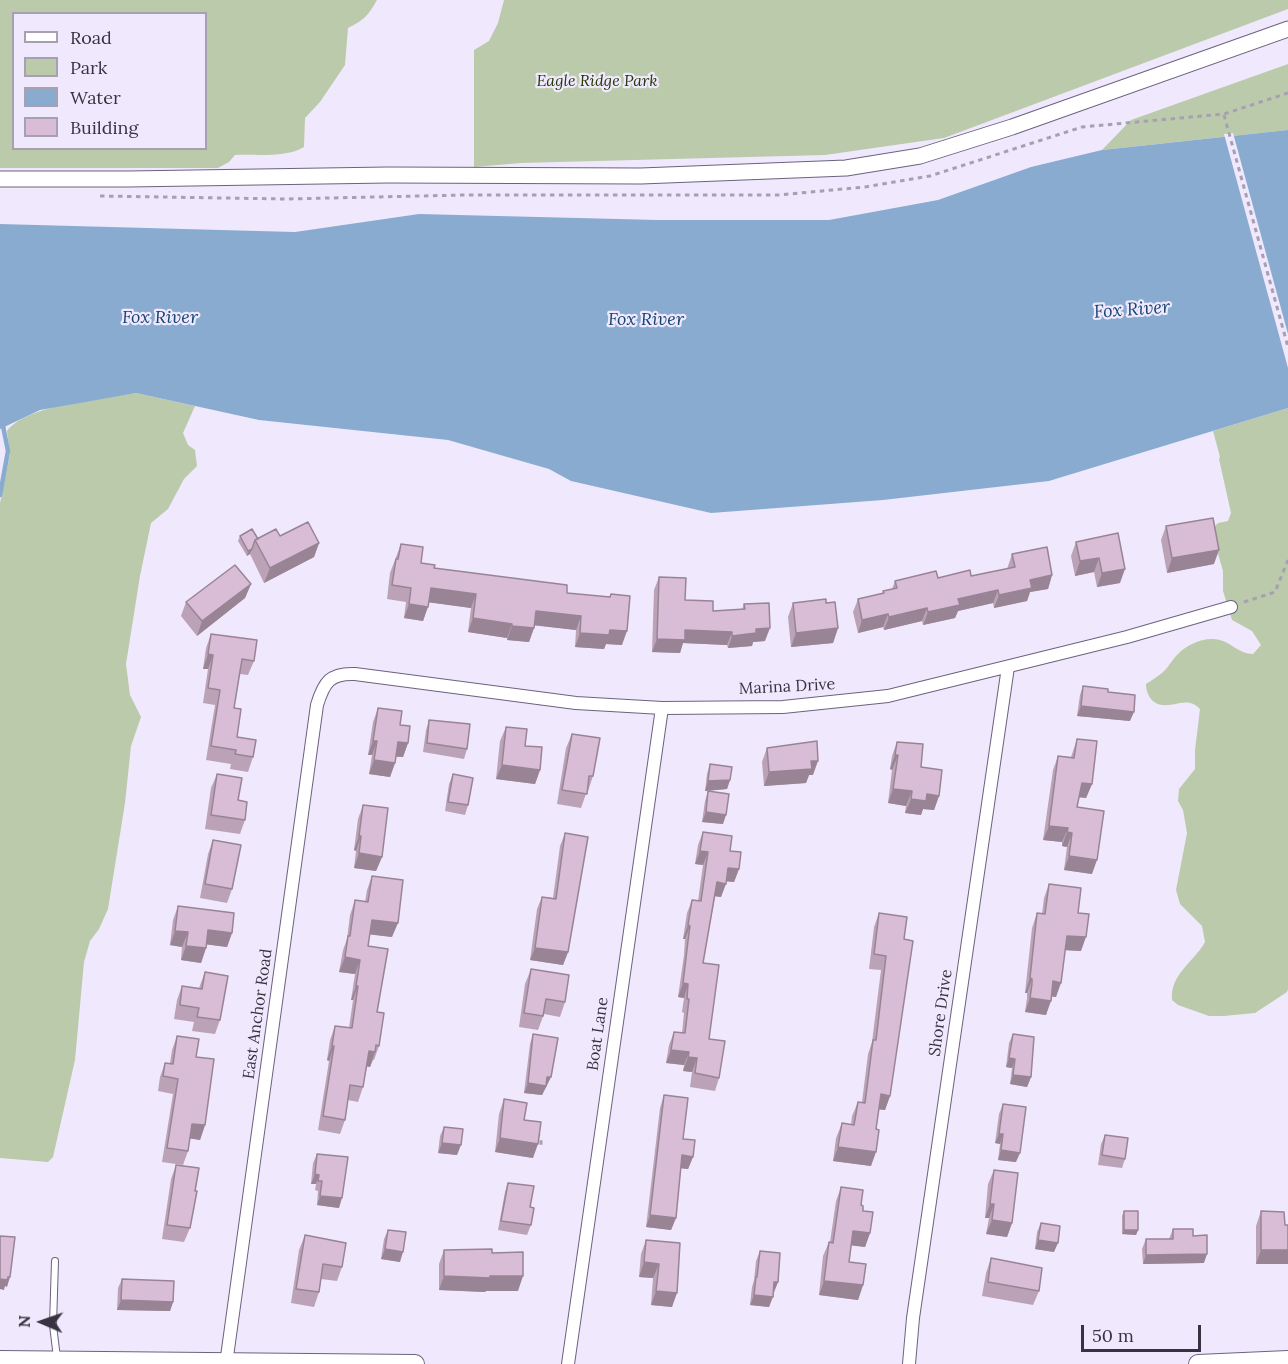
<!DOCTYPE html>
<style>
body{margin:0}
#map{position:relative;width:1288px;height:1364px;overflow:hidden;background:#f0e9fd;font-family:Lora,serif}
canvas{display:block}
.legend{position:absolute;left:12px;top:12px;width:195px;height:138px;box-sizing:border-box;background:#f0e9fd;border:2px solid #a6a0b1;margin:0;padding:8px 10px;list-style:none;font-size:18px;color:#383340}
.legend li{display:flex;align-items:center;gap:12px;height:30px}
.legend b{width:30px;border:2px solid #a6a0b1}
.north{position:absolute;left:12px;top:1292px;width:60px;height:60px;-webkit-text-stroke:4px #f0e9fd;paint-order:stroke;rotate:272deg;font-size:16px;font-weight:700;line-height:24px;text-align:center;color:#383340}
.north::after{content:'';display:block;margin:auto;width:21px;height:27px;background:#383340;clip-path:polygon(50% 0,100% 100%,50% 72%,0 100%)}
.scale{position:absolute;left:1081px;top:1325px;width:120px;height:27px;box-sizing:border-box;border:3px solid #383340;border-top:0;padding-left:8px;font-size:18px;line-height:21px;white-space:nowrap;color:#383340;-webkit-text-stroke:4px #f0e9fd;paint-order:stroke}
</style>
<div id="map">
<canvas width="1288" height="1364"></canvas>
<ul class="legend">
<li><b style="height:8px;background:#fff"></b>Road</li>
<li><b style="height:16px;background:#bbcaab"></b>Park</li>
<li><b style="height:16px;background:#8aabd0"></b>Water</li>
<li><b style="height:16px;background:#d9bcd5"></b>Building</li>
</ul>
<div class="north">N</div>
<div class="scale">50 m</div>
</div>
<script>
const ctx = document.querySelector('canvas').getContext('2d');
ctx.lineJoin = 'round';
function fill(path, color) {
  ctx.fillStyle = color;
  ctx.fill(path, 'evenodd');
}
function trace(path, color, width, dash) {
  ctx.strokeStyle = color;
  ctx.lineWidth = width;
  ctx.lineCap = dash ? 'butt' : 'round';
  ctx.setLineDash(dash || []);
  ctx.stroke(path);
}
function drawText(font, color, halo, rows, align = 'center') {
  ctx.font = font + ' Lora,serif';
  ctx.lineWidth = 4.5;
  ctx.setLineDash([]);
  ctx.textBaseline = 'middle';
  ctx.strokeStyle = halo;
  ctx.fillStyle = color;
  for (const [text, x, y, turn = 0] of rows) {
    ctx.save();
    ctx.translate(x, y);
    ctx.rotate((+turn || 0) * Math.PI / 180);
    ctx.textAlign = isNaN(turn) ? turn : align;
    if (halo) ctx.strokeText(text, 0, 0);
    ctx.fillText(text, 0, 0);
    ctx.restore();
  }
}
const green = new Path2D(`
 M0,0H377C368,16 364,20 348,28L345,65L320,102L305,118L304,147C287,158 256,154 235,155L229,162L218,168H0ZM14,14H206V148H14Z
 M504,0H1288V9L944,138L825,155L521,163L474,167V50L489,41L498,23Z
 M1288,64V130L1102,150L1131,120Z
 M136,393L195,406L183,433L188,445L195,450L197,466L184,479L168,509L151,523L140,576L126,664L130,695L141,717L131,746L125,803L108,909L99,929L90,941L84,962L75,1060L53,1157L48,1162L0,1158V503L10,454L7,431C28,404 102,399 136,393Z
 M1288,408V989L1287,992L1255,1013L1224,1016H1209L1178,1005L1172,1000C1170,974 1194,962 1205,942L1202,926L1180,904L1176,890L1187,833L1183,810L1178,801L1179,789L1195,769V750L1200,709C1189,698 1181,704 1168,705C1154,707 1146,696 1146,684C1152,680 1157,677 1162,673C1168,668 1172,660 1177,655C1187,644 1205,636 1220,640C1232,643 1239,654 1253,654L1261,645L1252,631L1232,620L1223,591V571L1211,530L1218,523L1228,521L1231,513L1219,459L1220,457L1213,431Z`);
const water = new Path2D(`
 M1288,130V408L1049,481L883,500L711,513L571,481L549,469L448,440L259,420L136,393L40,410L0,429V224L295,232L419,214L658,220H829L938,200L1031,167L1102,150Z`);
const pier = new Path2D(`
 M1233,133L1288,334V368L1224,134Z`);
const stream = new Path2D(`
 M0,495L8,451L2,421`);
const path = new Path2D(`
 M1224,115L1288,347
 M100,196L286,199L464,195H778L865,187L930,176L1082,127L1224,114L1288,93
 M1244,602L1275,592L1288,560
 M536,1134L541,1137V1149`);
const service = new Path2D(`
 M55,1261L53,1325L57,1358`);
const minor = new Path2D(`
 M226,1364L317,705C324,682 330,673 355,674L576,703L662,708L783,707L888,696L1127,637L1231,607
 M568,1364L662,708
 M909,1364L913,1318L1008,667`);
const tertiary = new Path2D(`
 M0,179H128L388,175L641,176L846,168L920,156L1012,127L1288,29`);
const secondary = new Path2D(`
 M0,1360L415,1364
 M1198,1364L1288,1360`);
const wall = new Path2D(`
 M1166,526L1214,564L1167,573L1161,540Z
 M1118,533L1120,583L1097,587L1094,572L1075,576L1071,556L1076,542Z
 M240,536L258,539L280,536L319,543L314,557L264,583L250,554L247,556L238,541Z
 M401,544L421,563L434,568L567,593L610,597L611,594L622,645L606,644L604,649L575,647L576,630L535,625L529,642L507,640V638L468,632L471,608L429,602L423,621L404,618L406,602L387,599L390,573Z
 M1012,554L1052,575L1048,589L1030,592L1027,601L994,608L993,603L958,611L955,618L923,625L922,621L884,630L883,627L858,633L853,612L858,599L882,594L883,591L892,589L895,581L971,576L1007,569Z
 M659,577L685,600L713,611L742,609L744,604L765,641L753,642L752,646L728,648L727,645L683,643L680,653L652,652L654,590Z
 M251,584L245,598L197,636L181,616L186,602Z
 M793,603H826L838,628L833,643L791,647L788,617Z
 M211,634L254,661L248,675L240,674L234,708L237,737L253,757L248,772L230,769L231,764L206,760L215,705L203,703L208,669H203L206,648Z
 M1083,686L1108,692L1130,721L1077,716L1080,695Z
 M378,708L400,725L408,743L403,757H396L395,763L390,777L369,774L372,755H368L373,722Z
 M429,720L467,749L464,759L423,752L426,730Z
 M506,727L525,746L540,770L535,784L496,779L500,741Z
 M572,734L593,776L588,791H587L581,808L557,804L566,748Z
 M1077,739L1092,784L1086,798L1079,797L1077,807L1092,874L1064,870L1067,847L1062,846V842L1043,840L1053,770L1058,756L1071,757Z
 M897,742L921,767L939,796L934,810L923,809L921,815L905,813L906,806L888,803L892,770L890,769L892,756Z
 M767,748L813,775H809L806,783L764,786L762,762Z
 M710,764L730,780L727,789L705,791L707,774Z
 M217,774L238,800L245,820L240,834L205,829L211,788Z
 M453,774L468,805L465,815L445,811L449,784Z
 M708,791L723,824L702,822L705,801Z
 M363,805L382,857L376,871L354,868L356,851L354,850L358,819Z
 M703,832L730,851L739,869L734,882L726,881L721,897L715,896L703,963L709,1039L719,1078L715,1091L690,1087L692,1072L683,1071L684,1065L666,1063L669,1045L674,1032L682,1033L684,1013L682,1012L684,998L678,997L684,955L685,939H683L687,913L692,900L698,901L703,865L695,864L698,845Z
 M565,833L568,952L563,965L530,960L537,909L542,897L553,898L560,846Z
 M213,840L232,889L227,903L200,898L208,854Z
 M372,876L392,937L369,934L368,946L377,1012L379,1046L374,1060H373L370,1067L367,1066L363,1087L358,1102L348,1100L345,1120L340,1134L318,1130L329,1061L327,1060L330,1040L335,1026L349,1028L353,1000H351L355,974L339,972L343,950L347,939L350,915L355,900L365,902L367,890Z
 M1049,884L1078,913L1081,951L1065,950L1056,997L1051,996L1046,1015L1025,1012L1027,998V993H1025L1032,928L1037,913L1042,914L1044,898Z
 M178,906L232,933L227,947L206,944V948L201,963L181,960L182,947L170,945L173,920Z
 M879,913L904,939L890,1096L885,1110L879,1109L871,1166L833,1161L836,1138L842,1123L851,1125L852,1116L858,1102H862L868,1054L872,1042L881,970L869,969L874,927Z
 M531,969L565,1002L560,1017L544,1014L538,1030L519,1027L525,984Z
 M205,972L220,1020L215,1034L192,1031L194,1022L174,1019L177,1000L182,986L199,988Z
 M533,1034L551,1077L542,1095L524,1093L530,1044Z
 M1013,1034L1031,1077L1027,1087L1010,1084L1012,1068L1006,1067L1009,1043Z
 M177,1036L196,1057L205,1125L200,1140L190,1138L188,1151L183,1165L162,1162L173,1094L158,1091L160,1077L165,1063H170L172,1050Z
 M664,1095L683,1139L693,1157L688,1169L681,1168L676,1218L671,1230L646,1227L660,1108Z
 M504,1099L524,1120L533,1158L495,1152L499,1114Z
 M1003,1104L1016,1162L998,1160L1000,1144L995,1143L999,1114Z
 M444,1127L457,1155L438,1153L440,1136Z
 M1105,1135L1125,1159L1122,1168L1098,1165L1101,1144Z
 M317,1154L339,1208L317,1205L318,1191L315,1190L316,1184H311L313,1163Z
 M176,1165L190,1228L184,1242L162,1239L171,1179Z
 M994,1170L1012,1223L1007,1237L986,1234L989,1218H985L988,1184Z
 M508,1183L530,1207L531,1225L527,1235L498,1230L505,1192Z
 M841,1187L861,1205L870,1233L865,1247L851,1245L849,1262L863,1285L858,1300L819,1295L823,1256L829,1242H830L836,1201Z
 M1124,1211L1138,1230L1136,1235L1122,1234V1216Z
 M1261,1211L1285,1225H1288V1264H1256V1226Z
 M1041,1223L1054,1252L1035,1249L1037,1232Z
 M1173,1229L1193,1236L1204,1263L1143,1264L1142,1249L1146,1239H1169Z
 M388,1230L400,1262L381,1259L384,1239Z
 M305,1235L342,1267L337,1281L321,1279L319,1292L314,1307L291,1303L299,1250Z
 M646,1240L680,1243L672,1307L651,1305L653,1278L639,1277L641,1254Z
 M444,1250L492,1253L518,1291H486L485,1292L439,1290V1264Z
 M760,1251L778,1282L774,1292L773,1291L769,1307L750,1305L752,1287L754,1280L756,1261Z
 M991,1258L1039,1291L1033,1305L982,1296L986,1273Z
 M122,1279L173,1302L170,1311L117,1310L118,1288Z`);
const shadedWall = new Path2D(`
 M319,543L314,557L264,583L270,568Z
 M252,549L250,554L247,556L248,551Z
 M1219,550L1214,564L1167,573L1172,558Z
 M1099,558L1094,572L1075,576L1080,561Z
 M1125,569L1120,583L1097,587L1102,573Z
 M1052,575L1048,589L1030,592L1027,601L994,608L999,595L1030,580Z
 M251,584L245,598L197,636L202,621Z
 M431,588L476,594L471,608L426,602Z
 M998,590L993,603L958,611L955,618L923,625L928,612L958,599Z
 M409,604L428,607L423,621L404,618Z
 M927,608L922,621L884,630L889,617Z
 M536,611L581,616L576,630L531,625Z
 M888,614L883,627L858,633L862,620Z
 M473,618L512,624L507,638L468,632Z
 M512,626L534,628L529,642L507,640Z
 M770,628L765,641L753,642L752,646L728,648L732,636L756,629Z
 M838,628L833,643L791,647L796,633Z
 M610,630L627,631L622,645L606,644L604,649L575,647L580,633Z
 M685,630L732,632L727,645L683,643L680,653L652,652L657,639Z
 M208,654L213,655L208,669H203Z
 M1081,706L1134,712L1130,721L1077,716Z
 M373,741H377L372,755H368Z
 M398,742L408,743L403,757L393,756Z
 M895,755H898L892,770L890,769Z
 M374,760L395,763L390,777L369,774Z
 M811,761H818L813,775H809L806,783L764,786L769,772Z
 M502,765L540,770L535,784L496,779Z
 M730,780L727,789L705,791L708,781Z
 M1082,783L1092,784L1086,798L1077,797Z
 M893,789L912,791L906,806L888,803Z
 M927,794L939,796L934,810L923,809L921,815L905,813L911,799Z
 M706,812L726,815L723,824L702,822Z
 M1049,826L1068,828L1062,842L1043,840Z
 M1067,832L1072,833L1067,847L1062,846Z
 M359,836H361L356,851L354,850Z
 M700,851L708,852L703,865L695,864Z
 M359,853L382,857L376,871L354,868Z
 M1069,856L1097,860L1092,874L1064,870Z
 M728,868L739,869L734,882L723,881Z
 M717,882L726,884L721,897L713,896Z
 M372,920L398,923L392,937L366,934Z
 M688,925L690,926L685,939H683Z
 M208,930L232,933L227,947L203,944Z
 M175,931L188,932L182,947L170,945Z
 M1067,936L1086,937L1081,951L1062,950Z
 M186,946L206,948L201,963L181,960Z
 M535,948L568,952L563,965L530,960Z
 M345,957L360,960L355,974L339,972Z
 M1030,978L1032,979L1027,993H1025Z
 M1053,981L1061,983L1056,997L1048,996Z
 M683,983L688,984L684,998L678,997Z
 M356,986H358L353,1000H351Z
 M1030,998L1051,1001L1046,1015L1025,1012Z
 M332,1046H334L329,1061L327,1060Z
 M671,1050L689,1052L684,1065L666,1063Z
 M369,1051L375,1052L370,1067L364,1066Z
 M688,1057L697,1058L692,1072L683,1071Z
 M1009,1058L1015,1059L1012,1068L1006,1067Z
 M1013,1075L1031,1077L1027,1087L1010,1084Z
 M547,1077H551L542,1095L524,1093L528,1083Z
 M881,1094L890,1096L885,1110L876,1109Z
 M192,1124L205,1125L200,1140L187,1138Z
 M999,1134H1003L1000,1144L995,1143Z
 M500,1138L538,1144L533,1158L495,1152Z
 M442,1143L461,1145L457,1155L438,1153Z
 M838,1147L876,1152L871,1166L833,1161Z
 M1001,1150L1020,1153L1016,1162L998,1160Z
 M682,1155L693,1157L688,1169L678,1168Z
 M315,1174L319,1175L316,1184H311Z
 M320,1196L342,1198L339,1208L317,1205Z
 M990,1204H994L989,1218H985Z
 M650,1215L676,1218L671,1230L646,1227Z
 M992,1220L1012,1223L1007,1237L986,1234Z
 M1124,1230H1138L1136,1235L1122,1234Z
 M853,1231L870,1233L865,1247L848,1245Z
 M1038,1240L1058,1243L1054,1252L1035,1249Z
 M385,1249L403,1252L400,1262L381,1259Z
 M1261,1250H1288V1264H1256Z
 M1207,1254L1204,1263L1143,1264L1146,1255Z
 M644,1262L659,1264L653,1278L639,1277Z
 M444,1276H523L518,1291H486L485,1292L439,1290Z
 M8,1277H10L7,1287L5,1286L4,1290L0,1289V1279Z
 M824,1281L863,1285L858,1300L819,1295Z
 M774,1282H778L774,1292L770,1291Z
 M656,1291L677,1293L672,1307L651,1305Z
 M754,1295L773,1297L769,1307L750,1305Z
 M121,1300L173,1302L170,1311L117,1310Z`);
const building = new Path2D(`
 M1213,518L1219,550L1172,558L1166,526Z
 M308,522L319,543L270,568L255,540L276,529L280,536Z
 M252,529L258,539L255,540L252,549L248,551L240,536Z
 M1118,533L1125,569L1102,573L1099,558L1080,561L1076,542Z
 M401,544L423,547L421,563L435,565L434,568L567,585V593L610,597L611,594L630,596L627,631L610,630L609,635L580,633L581,616L536,611L534,628L512,626V624L473,618L476,594L431,588L428,607L409,604L411,588L392,585L396,559H398Z
 M1047,547L1052,575L1030,580L1032,588L999,595L998,590L958,599L960,605L928,612L927,608L889,617L888,614L862,620L858,599L884,593L883,591L897,588L895,581L936,571L938,578L970,570L971,576L1015,567L1012,554Z
 M235,565L251,584L202,621L186,602Z
 M659,577L686,578L685,600L713,601V611L745,609L744,604L769,603L770,628L756,629V633L732,636V632L685,630V640L657,639Z
 M826,599V603L835,602L838,628L796,633L793,603Z
 M211,634L257,640L254,661L242,659L234,708L241,709L237,737L256,740L253,757L235,754L236,750L211,746L220,690L208,688L213,655L208,654Z
 M1083,686L1108,689V692L1135,695L1134,712L1081,706Z
 M378,708L402,711L400,725L410,726L408,743L398,742L395,763L374,760L377,741H373Z
 M429,720L470,724L467,749L427,743Z
 M506,727L527,729L525,746L542,747L540,770L502,765Z
 M572,734L600,738L593,776H589L587,794L562,790Z
 M1077,739L1097,741L1092,784L1082,783L1077,807L1104,811L1097,860L1069,856L1072,833L1067,832L1068,828L1049,826L1058,756L1074,758Z
 M817,741L818,761H811L812,769L769,772L767,748Z
 M897,742L923,744L921,767L942,770L939,796L927,794L926,801L911,799L912,791L893,789L898,755H895Z
 M710,764L732,767L730,780L708,781Z
 M217,774L242,778L238,800L247,802L245,820L211,815Z
 M453,774L473,778L468,805L448,802Z
 M708,791L729,794L726,815L706,812Z
 M363,805L388,808L382,857L359,853L361,836H359Z
 M703,832L732,836L730,851L741,852L739,869L728,868L726,884L717,882L703,963L719,965L709,1039L725,1041L719,1078L695,1073L697,1058L688,1057L689,1052L671,1050L674,1032L685,1033L689,999H687L688,984L683,983L688,941L690,926L688,925L692,900L701,901L708,852L700,851Z
 M565,833L588,837L568,952L535,948L542,897L556,899Z
 M213,840L241,845L232,889L205,884Z
 M372,876L403,880L398,923L372,920L368,946L388,949L377,1012L384,1013L379,1046L376,1045L375,1052L369,1051L363,1087L350,1085L345,1120L323,1116L334,1046H332L335,1026L352,1028L358,986H356L360,960L345,957L348,936H350L355,900L368,902Z
 M1049,884L1081,888L1078,913L1089,914L1086,937L1067,936L1061,983L1053,981L1051,1001L1030,998L1032,984V979L1030,978L1037,913L1045,914Z
 M178,906L234,913L232,933L208,930L206,948L186,946L188,932L175,931Z
 M879,913L907,917L904,939L913,941L890,1096L881,1094L876,1129L879,1130L876,1152L838,1147L842,1123L854,1125L858,1102L865,1103L873,1040H876L886,956L874,954Z
 M531,969L569,975L565,1002L546,999L543,1016L524,1013Z
 M205,972L228,976L220,1020L197,1017L199,1008L180,1005L182,986L202,989Z
 M533,1034L558,1038L551,1077H547L546,1086L528,1083Z
 M1013,1034L1034,1037L1031,1077L1013,1075L1015,1059L1009,1058Z
 M177,1036L199,1039L196,1057L214,1059L205,1125L192,1124L188,1151L167,1148L178,1079L163,1076L165,1063L173,1064Z
 M664,1095L688,1098L683,1139L695,1140L693,1157L682,1155L676,1218L650,1215Z
 M504,1099L527,1103L524,1120L541,1122L538,1144L500,1138Z
 M1003,1104L1026,1107L1020,1153L1001,1150L1003,1134H999Z
 M444,1127L463,1129L461,1145L442,1143Z
 M1105,1135L1128,1138L1125,1159L1102,1155Z
 M317,1154L348,1157L342,1198L320,1196L322,1181H318L319,1175L315,1174Z
 M176,1165L199,1168L195,1191H197L190,1228L167,1225Z
 M994,1170L1018,1173L1012,1223L992,1220L994,1204H990Z
 M508,1183L534,1186L530,1207L534,1208L531,1225L501,1221Z
 M841,1187L863,1190L861,1205L863,1206V1211L873,1212L870,1233L853,1231L849,1262L866,1264L863,1285L824,1281L829,1242L833,1243Z
 M1124,1211H1138V1230H1124Z
 M1261,1211L1284,1212L1285,1225H1288V1250H1261Z
 M1041,1223L1060,1226L1058,1243L1038,1240Z
 M1173,1229H1193V1236L1207,1235V1254L1146,1255V1239H1173Z
 M388,1230L406,1232L403,1252L385,1249Z
 M305,1235L346,1243L342,1267L323,1264L319,1292L296,1289Z
 M0,1236L15,1237L10,1277H8L7,1280L0,1279Z
 M646,1240L680,1243L677,1293L656,1291L659,1264L644,1262Z
 M492,1249V1253L523,1252V1276H490V1278L444,1276V1250Z
 M760,1251L780,1253L778,1282H774L773,1297L754,1295L756,1277H757Z
 M991,1258L1042,1268L1039,1291L988,1282Z
 M122,1279L174,1281L173,1302L121,1300Z`);
const parkNames = [
 ["Eagle Ridge Park",597,81]
];
const streetNames = [
 ["Marina Drive",787,687,-3],
 ["Shore Drive",941,1013,-82],
 ["East Anchor Road",258,1014,-82],
 ["Boat Lane",598,1034,-82]
];
const waterNames = [
 ["Fox River",1132,310,-4],
 ["Fox River",160,318],
 ["Fox River",646,320]
];
fill(green, '#bbcaab');
fill(water, '#8aabd0');
fill(pier, '#f0e9fd');
trace(stream, '#8aabd0', 4.5);
trace(service, '#6c627e', 8);
trace(minor, '#6c627e', 14);
trace(tertiary, '#6c627e', 17);
trace(secondary, '#6c627e', 20);
trace(path, '#a7a0b2', 3, [4.5, 4.5]);
trace(service, '#fff', 6);
trace(minor, '#fff', 12);
trace(tertiary, '#fff', 15);
trace(secondary, '#fff', 18);
fill(wall, '#bba2b7');
fill(shadedWall, '#988495');
fill(building, '#d9bcd5');
trace(building, '#988495', 1.5);
drawText('italic 16px', '#253806', '#f0e9fd', parkNames);
drawText('16px', '#383340', '#f0e9fd', streetNames);
drawText('italic 18px', '#144473', '#f0e9fd', waterNames);
</script>
